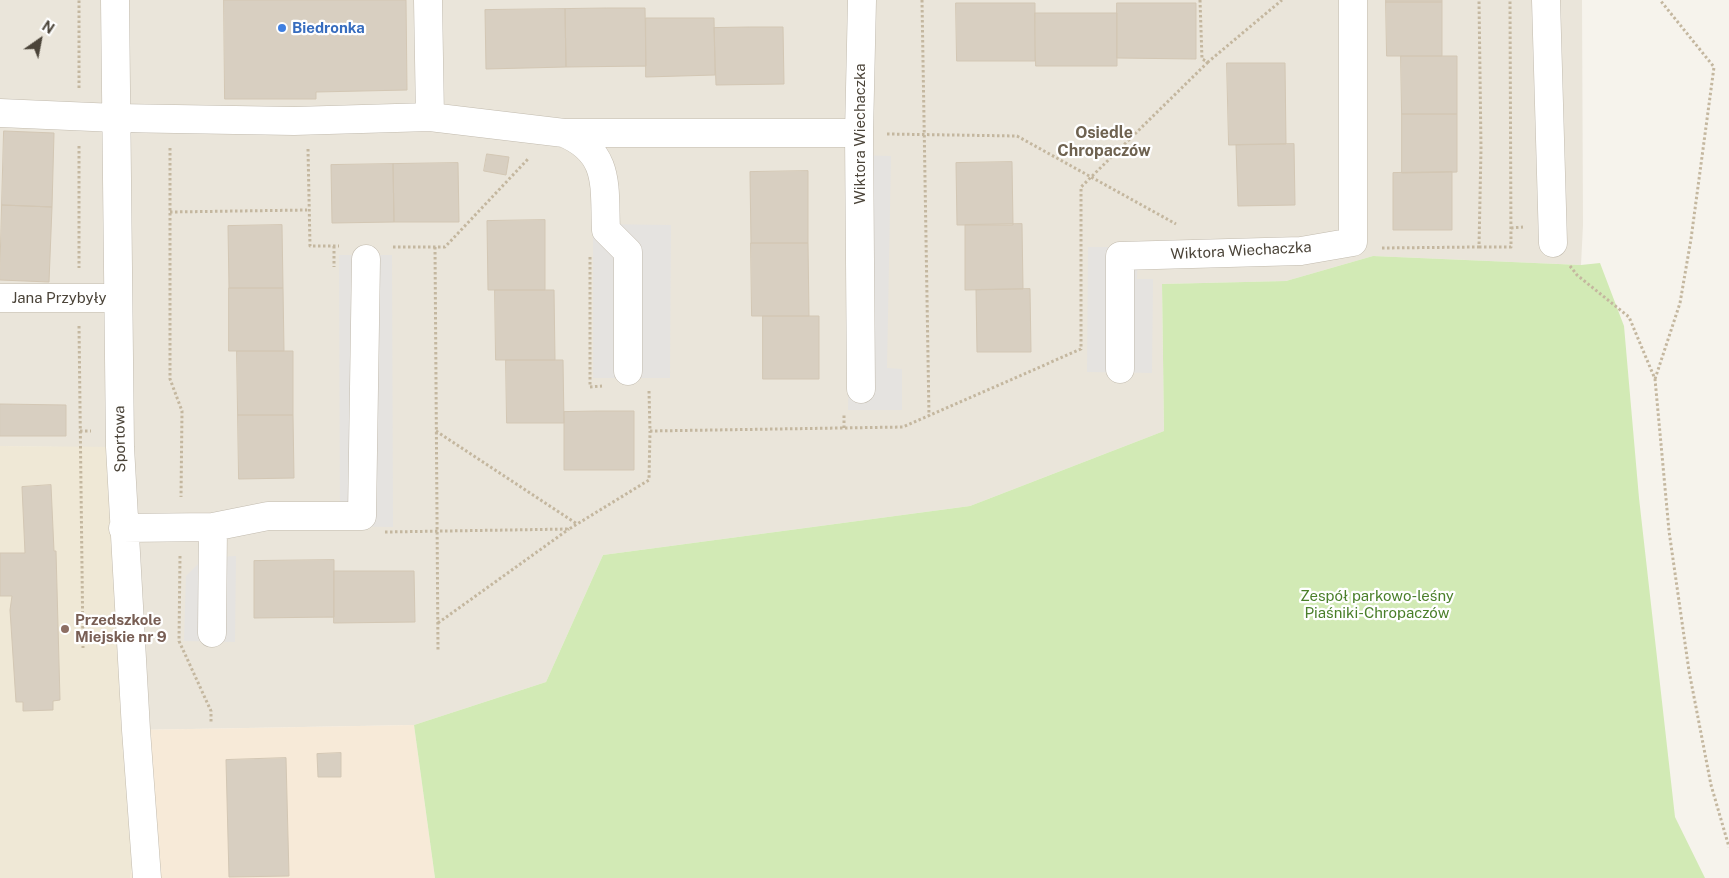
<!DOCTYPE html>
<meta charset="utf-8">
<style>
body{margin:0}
#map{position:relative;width:1729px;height:878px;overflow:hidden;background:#f6f3ec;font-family:"Public Sans",sans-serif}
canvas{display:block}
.north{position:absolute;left:15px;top:15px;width:50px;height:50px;-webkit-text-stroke:4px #fff;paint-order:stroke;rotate:33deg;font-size:14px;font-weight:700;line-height:20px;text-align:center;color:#4b4439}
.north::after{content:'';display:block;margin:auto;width:18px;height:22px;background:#4b4439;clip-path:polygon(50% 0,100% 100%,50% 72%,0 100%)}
</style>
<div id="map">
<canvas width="1729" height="878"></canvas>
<div class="north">N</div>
</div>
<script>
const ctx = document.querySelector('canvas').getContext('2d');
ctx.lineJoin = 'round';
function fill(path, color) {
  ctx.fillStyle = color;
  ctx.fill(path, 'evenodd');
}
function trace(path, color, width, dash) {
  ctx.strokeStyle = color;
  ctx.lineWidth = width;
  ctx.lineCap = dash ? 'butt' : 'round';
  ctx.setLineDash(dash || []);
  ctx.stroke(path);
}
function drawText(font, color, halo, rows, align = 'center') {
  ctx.font = font + ' "Public Sans",sans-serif';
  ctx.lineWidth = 4.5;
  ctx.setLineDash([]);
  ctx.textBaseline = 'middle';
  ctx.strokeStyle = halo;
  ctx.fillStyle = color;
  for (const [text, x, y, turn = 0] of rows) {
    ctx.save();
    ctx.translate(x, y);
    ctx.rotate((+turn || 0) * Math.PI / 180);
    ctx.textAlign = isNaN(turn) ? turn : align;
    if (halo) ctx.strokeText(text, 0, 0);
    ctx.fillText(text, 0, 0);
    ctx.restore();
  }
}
const residential = new Path2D(`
 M0,0H1582L1583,225L1581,265L1373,256L1286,281L1162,284L1164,431L970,506L603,555L546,682L414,725L136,730L120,448L0,446Z`);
const commercial = new Path2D(`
 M414,725L435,878H130L134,859L136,730Z`);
const education = new Path2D(`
 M0,446L120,447L134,859L130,878H0Z`);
const green = new Path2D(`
 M1373,256L1581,265L1600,263L1624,326L1639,498L1675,817L1705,878H435L414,725L546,682L603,555L970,506L1164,431L1162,284L1286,281Z`);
const parking = new Path2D(`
 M853,155L891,156L887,368L902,369V410H848Z
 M593,224L671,225L670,378H593Z
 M1088,247H1138L1137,279H1153L1152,373L1087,372Z
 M339,255H392L393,527L340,526Z
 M236,556L235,642L184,641L186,576L204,558Z`);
const building = new Path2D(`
 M224,0H406L407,90L316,92V99H225Z
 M1386,0H1442V2H1386Z
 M1386,2H1442V56H1387Z
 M956,3H1035V61H957Z
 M1117,3H1196V59L1117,58Z
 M607,8H645L646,66L566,67L565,9Z
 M565,9L566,67L486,69L485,10Z
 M1035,13H1117V66H1036Z
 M646,18H714L715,75L646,77Z
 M750,27H783L784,84L716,85L714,28Z
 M1401,56H1457V114H1402Z
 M1227,63H1285L1286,144L1229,145Z
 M1402,114H1457V172L1402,173Z
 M4,131L54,133L52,207L2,205Z
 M1294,144L1295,205L1238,206L1236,145Z
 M487,154L509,157L506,175L484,171Z
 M1012,162L1013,225H957L956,163Z
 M458,163L459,222H394L393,164Z
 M393,164L394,222L332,223L331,165Z
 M808,171V243H751L750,172Z
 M1452,172V230H1393V173Z
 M2,205L52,207L49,282L0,280Z
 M545,220V290H488L487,221Z
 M1022,224L1023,289L965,290V225Z
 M282,225L283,288H229L228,226Z
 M751,243H808L809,316H752Z
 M229,288H283L284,351H229Z
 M1030,289L1031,352H977L976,290Z
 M495,290H554L555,360H496Z
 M763,316H819V379H763Z
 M237,351H293V415H238Z
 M506,360H563L564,423H507Z
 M0,404L66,405V436H0Z
 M598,411H634V470H564V412Z
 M238,415H293L294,478L239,479Z
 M51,485L54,551H56L60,700L53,701V710L23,711V702H16L10,610L12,596H0V553H25L22,487Z
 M334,560V617L254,618V561Z
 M334,571H414L415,622L334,623Z
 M341,753V777H318L317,754Z
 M286,758L289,876L229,877L226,760Z`);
const path = new Path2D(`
 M922,0L929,416
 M1200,0L1202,59L1208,62L1282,0
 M79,88V0
 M887,134L1017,136L1176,224
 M79,146V268
 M170,148V379L182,411L181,497
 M308,149L310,246H339
 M170,212L307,210
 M1511,228L1523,227
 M334,246V267
 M393,247H445L528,159
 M435,247L438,651
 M1479,247H1511L1510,0
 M1382,248L1479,247L1481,149L1479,0
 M590,257V387L602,386
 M1570,266L1577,275L1629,317L1655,379L1669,531L1689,671L1711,785L1729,847
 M79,326L83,648
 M1655,379L1680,303L1691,239L1714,67L1660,0
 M649,391L650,431L903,427L1081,349V187L1208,62
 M844,428V413
 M80,431H91
 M436,431L577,524
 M385,532L569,529L649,480L650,431
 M180,556L179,641L211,711V723
 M438,623L569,529`);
const minor = new Path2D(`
 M115,0L120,447L136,730L147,878
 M428,0L430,117
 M1546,0L1553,243
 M0,113L116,118L294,121L430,117L564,133H859
 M564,133C611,153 604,186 606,230L628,252V371
 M0,298H118
 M1120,369V256L1301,251L1353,242V0
 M861,389L859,133L862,0
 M123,528L213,527L268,516H362L366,259
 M212,633L213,527`);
const markers = [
 [282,28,5,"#3f7fe0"],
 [65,629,5,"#8d6e63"]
];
const shopNames = [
 ["Biedronka",292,28]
];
const streetNames = [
 ["Wiktora Wiechaczka",860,134,-90],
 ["Wiktora Wiechaczka",1241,251,-3],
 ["Jana Przybyły",59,298],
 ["Sportowa",120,439,-91]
];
const parkNames = [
 ["Zespół parkowo-leśny",1377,596],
 ["Piaśniki-Chropaczów",1377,613]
];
const educationNames = [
 ["Przedszkole",75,620],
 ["Miejskie nr 9",75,637]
];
const neighbourhoodNames = [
 ["Osiedle",1104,133],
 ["Chropaczów",1104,151]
];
fill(residential, '#eae5da');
fill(commercial, '#f7ead8');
fill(education, '#efe8d6');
fill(green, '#d2eab5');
fill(parking, '#e5e3e0');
fill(building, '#d8cfc1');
trace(building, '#d3c7b4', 1);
trace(minor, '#c2bbae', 29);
trace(path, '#c4b79f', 3, [2.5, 2.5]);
trace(minor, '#fff', 28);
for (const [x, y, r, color] of markers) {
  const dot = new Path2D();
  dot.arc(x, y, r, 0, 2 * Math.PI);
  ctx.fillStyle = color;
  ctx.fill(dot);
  trace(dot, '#fff', 2);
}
drawText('bold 15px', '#366cbe', '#fff', shopNames, 'left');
drawText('15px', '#4b4439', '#fff', streetNames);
drawText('15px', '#4a7f2a', '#fff', parkNames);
drawText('bold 15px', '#785e54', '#fff', educationNames, 'left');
drawText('bold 16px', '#6e6250', '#fff', neighbourhoodNames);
</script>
